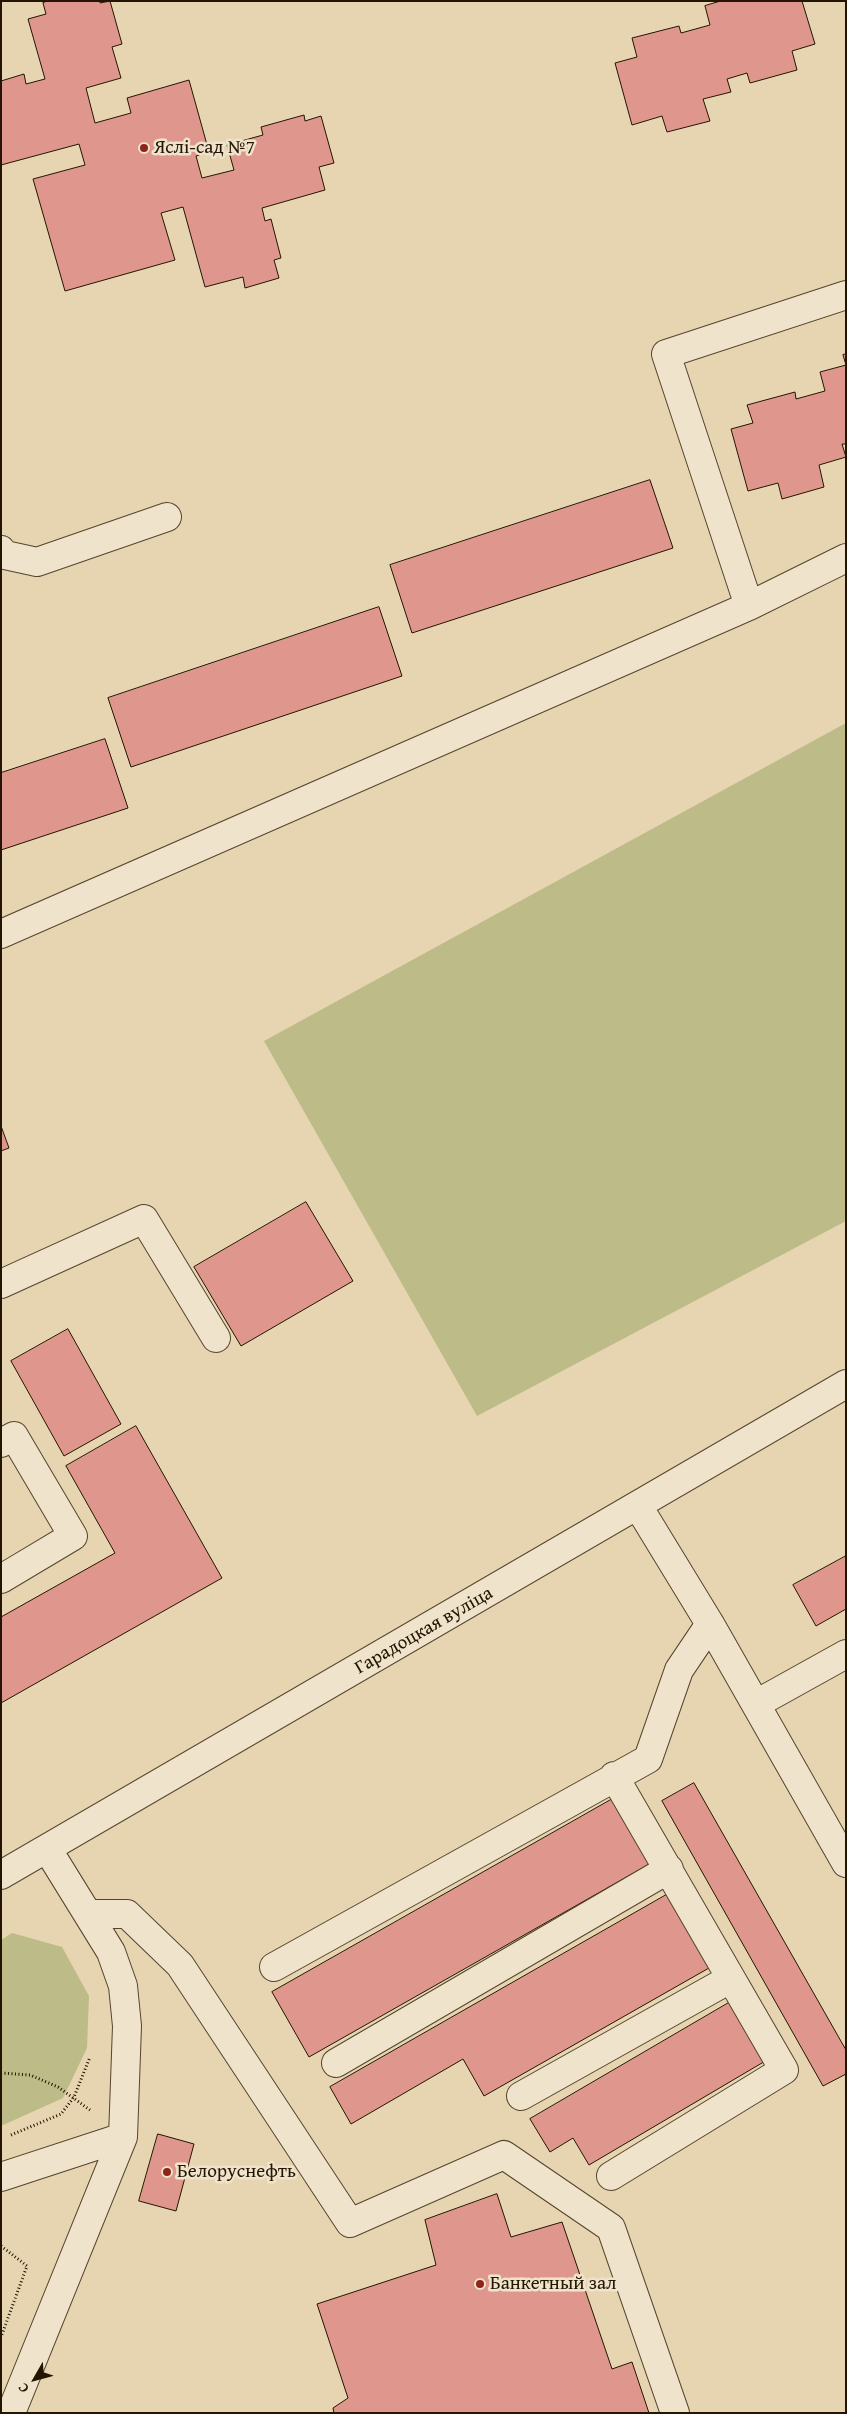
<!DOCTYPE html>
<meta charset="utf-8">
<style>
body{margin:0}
#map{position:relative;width:847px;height:2414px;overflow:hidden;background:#e7d4b1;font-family:"Gentium Book Plus",serif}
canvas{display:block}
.frame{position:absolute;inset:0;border:2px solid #231501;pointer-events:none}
.north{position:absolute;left:10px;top:2354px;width:50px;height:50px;-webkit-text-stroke:4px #efe3cc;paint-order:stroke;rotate:232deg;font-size:14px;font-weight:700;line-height:20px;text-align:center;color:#231501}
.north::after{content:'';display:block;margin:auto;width:18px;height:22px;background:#231501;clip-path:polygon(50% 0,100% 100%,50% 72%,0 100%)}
</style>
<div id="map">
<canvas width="847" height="2414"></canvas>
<div class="frame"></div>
<div class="north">С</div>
</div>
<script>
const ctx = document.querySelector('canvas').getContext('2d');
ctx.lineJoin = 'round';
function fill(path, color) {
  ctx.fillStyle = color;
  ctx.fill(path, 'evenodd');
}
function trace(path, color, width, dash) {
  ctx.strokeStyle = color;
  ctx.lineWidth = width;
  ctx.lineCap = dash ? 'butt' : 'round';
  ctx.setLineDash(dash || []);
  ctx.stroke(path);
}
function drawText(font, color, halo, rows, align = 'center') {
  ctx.font = font + ' "Gentium Book Plus",serif';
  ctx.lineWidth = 5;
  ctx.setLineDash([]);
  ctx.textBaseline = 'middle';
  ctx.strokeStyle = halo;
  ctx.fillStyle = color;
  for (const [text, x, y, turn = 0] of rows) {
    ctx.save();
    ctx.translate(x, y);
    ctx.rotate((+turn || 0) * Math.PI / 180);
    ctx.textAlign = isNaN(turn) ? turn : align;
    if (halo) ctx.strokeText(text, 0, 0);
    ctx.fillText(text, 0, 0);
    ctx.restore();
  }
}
const green = new Path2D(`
 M846,723V1221L477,1416L264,1041Z
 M12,1933L62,1947L89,1996L87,2048L63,2098L1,2126V1940Z`);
const building = new Path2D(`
 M48,1H100V3L110,1L122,44L112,47L121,78L86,88L95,123L131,113L127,98L189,80L209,152L196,156L202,178L234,170L227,145L263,135L261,127L304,115L305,121L321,116L334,163L319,167L325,190L262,208L265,221L271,219L281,258L274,260L279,278L245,288L243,277L205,287L183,207L161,213L175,260L65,291L33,179L85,165L79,144L1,165V81L24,74L26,84L45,79L28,19L46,14L43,3Z
 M721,1H802L815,44L792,51L797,70L750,83L747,73L727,79L731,92L703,99L710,121L667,132L662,116L632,125L615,63L637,57L632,38L679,26L681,33L710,25L705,6Z
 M846,354V444H842L846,457L819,465L824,487L782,499L778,483L748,491L731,429L753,423L747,405L795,392L796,399L825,391L820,372L846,365L843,355Z
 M650,480L673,548L412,633L390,565Z
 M379,607L402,676L131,767L108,698Z
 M105,739L128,808L1,850V773Z
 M1,1126L9,1148L1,1151Z
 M306,1202L353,1281L241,1346L194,1267Z
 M68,1329L121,1424L64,1456L11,1361Z
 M136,1426L222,1578L1,1703V1617L115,1553L66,1466Z
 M846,1556V1609L816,1626L793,1585Z
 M694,1783L846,2050V2074L823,2086L662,1801Z
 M616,1797L653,1862L309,2057L272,1992Z
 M668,1894L709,1968L484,2096L463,2059L351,2124L330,2087Z
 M732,2001L767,2060L589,2165L573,2138L550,2152L530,2119Z
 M158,2134L194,2144L176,2211L139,2201Z
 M497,2194L511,2237L562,2222L612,2369L632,2362L649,2413H334L333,2408L348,2398L317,2304L436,2265L425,2220Z`);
const path = new Path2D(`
 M1,2073L30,2075L58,2087L90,2110
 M11,2135L61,2114L74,2097L90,2057
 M1,2246L27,2266L1,2337`);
const minor = new Path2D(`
 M1,550L5,555L37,562L167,517
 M749,606L666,354L846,295
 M1,934L749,606L846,558
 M1,1284L144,1219L216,1338
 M1,1443L14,1436L73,1536L1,1579
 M638,1506L710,1624L846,1863
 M756,1704L846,1654
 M1,1875L846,1384
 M89,1914H127L180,1965L350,2223L504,2155L611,2228L675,2413
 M274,1967L648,1759L679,1670L710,1624
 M336,2063L669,1869
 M521,2096L730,1979
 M611,2176L784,2070L614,1776
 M1,2177L123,2137
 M11,2413L123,2137L127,2026L123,1986L111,1952L48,1850`);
const markers = [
 [144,148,5,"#8f2418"],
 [167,2172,5,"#8f2418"],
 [480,2284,5,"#8f2418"]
];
const poiNames = [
 ["Яслі-сад №7",154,148],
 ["Белоруснефть",177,2172],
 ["Банкетный зал",490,2284]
];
const streetNames = [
 ["Гарадоцкая вуліца",424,1631,-30]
];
fill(green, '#bdbb87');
fill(building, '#df978d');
trace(building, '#231501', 1);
trace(minor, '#54452d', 30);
trace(path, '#231501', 3, [1, 2.5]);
trace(minor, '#efe3cc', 28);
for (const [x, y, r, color] of markers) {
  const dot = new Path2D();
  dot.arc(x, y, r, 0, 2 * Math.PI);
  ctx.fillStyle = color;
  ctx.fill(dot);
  trace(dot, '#efe3cc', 2);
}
drawText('19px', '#231501', '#efe3cc', poiNames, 'left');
drawText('19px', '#231501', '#efe3cc', streetNames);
</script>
